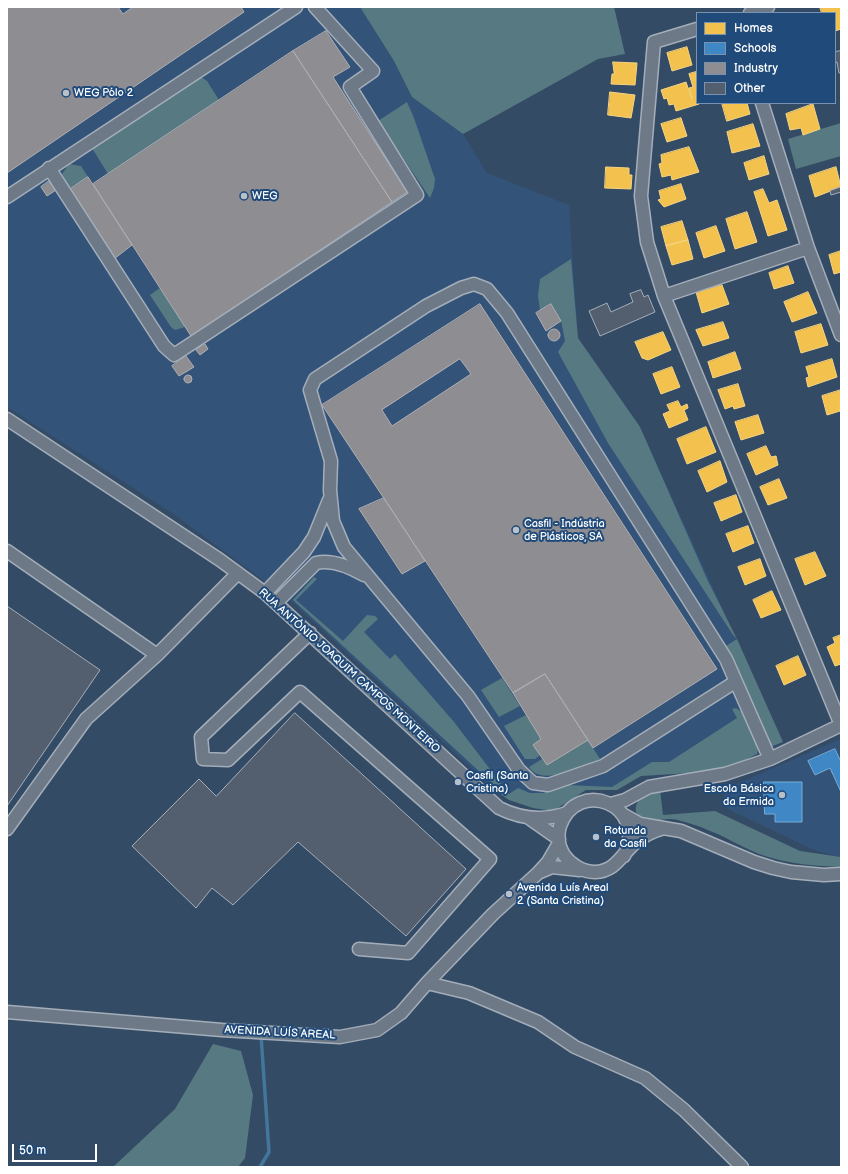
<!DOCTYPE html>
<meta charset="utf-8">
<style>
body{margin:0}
#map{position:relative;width:848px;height:1174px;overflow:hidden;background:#344b65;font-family:"Balsamiq Sans",sans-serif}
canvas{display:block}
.frame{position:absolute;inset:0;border:8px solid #fff;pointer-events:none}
.legend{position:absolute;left:696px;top:12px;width:140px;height:92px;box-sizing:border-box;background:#1f4a7a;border:1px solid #7992af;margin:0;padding:5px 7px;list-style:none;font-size:12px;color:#fff}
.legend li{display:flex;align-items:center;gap:8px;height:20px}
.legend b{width:20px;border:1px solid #7992af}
.scale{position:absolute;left:12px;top:1144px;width:85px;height:18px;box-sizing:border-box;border:2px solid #fff;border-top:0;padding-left:5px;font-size:12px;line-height:14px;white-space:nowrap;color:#fff;-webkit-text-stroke:3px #1f4a7a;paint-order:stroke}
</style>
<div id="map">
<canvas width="848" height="1174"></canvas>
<div class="frame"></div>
<ul class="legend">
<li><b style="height:11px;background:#f2c14e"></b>Homes</li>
<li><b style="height:11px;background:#3f88c5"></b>Schools</li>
<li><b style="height:11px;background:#8d8d92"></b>Industry</li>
<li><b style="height:11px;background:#535f6f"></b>Other</li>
</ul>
<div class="scale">50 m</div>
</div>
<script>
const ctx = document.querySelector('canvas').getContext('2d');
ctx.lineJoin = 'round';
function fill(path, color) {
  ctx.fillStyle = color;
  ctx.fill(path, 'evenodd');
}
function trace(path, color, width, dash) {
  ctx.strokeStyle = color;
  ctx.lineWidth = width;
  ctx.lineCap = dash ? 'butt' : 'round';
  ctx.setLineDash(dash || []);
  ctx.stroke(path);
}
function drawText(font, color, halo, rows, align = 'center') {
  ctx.font = font + ' "Balsamiq Sans",sans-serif';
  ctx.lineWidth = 4;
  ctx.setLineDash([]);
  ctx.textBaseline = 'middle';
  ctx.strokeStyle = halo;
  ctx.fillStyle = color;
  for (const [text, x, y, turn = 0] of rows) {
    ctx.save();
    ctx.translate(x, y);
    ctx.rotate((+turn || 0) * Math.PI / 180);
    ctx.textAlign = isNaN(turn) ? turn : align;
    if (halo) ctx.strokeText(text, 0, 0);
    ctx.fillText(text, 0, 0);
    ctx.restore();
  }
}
const built = new Path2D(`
 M7,7H360L394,61L412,97L463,134L487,173L569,205L578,338L640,427L783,742L722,771L641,776L617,790H586L553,811L533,808L509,800L500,795L289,599L172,513L7,407Z
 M840,739L841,857L817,851L801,844L730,810L723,803L725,791L730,787Z`);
const green = new Path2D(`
 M360,7H614L625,54L598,59L463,134L412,97L394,61Z
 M201,77L207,81L219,100L108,174L92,148Z
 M407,102L414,118L435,179L434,188L430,198L378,121Z
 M841,123V156L796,169L788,139Z
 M69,164L81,166L88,177L69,190L62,174Z
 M571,259L578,338L640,427L707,579L737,639L783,742L770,747L726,646L737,639L733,635L608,443L558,352L565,341L561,321L551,304L540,311L538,296L540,279Z
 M160,288L185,327L175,330L171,327L150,295Z
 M314,577L317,579L296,600L343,641L367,615L375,616L378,619L364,632L390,659L395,654L454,722L509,794L518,788L530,793H543L566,785L612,787L652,762H669L737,718L732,709L736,708L743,713L758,749L757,754L722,771L641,776L617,790H586L553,811L533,808L509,800L492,788L493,784L293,600Z
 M502,678L520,706L499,717L481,690Z
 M526,715L541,739L533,745L540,755L535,759H525L504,726Z
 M588,740L600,759L595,761C578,767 542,787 529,767L542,759L547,765Z
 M660,789L663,815L715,811L800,851L841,857V867C815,866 790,864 765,856C746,850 729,838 710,831C700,826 688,823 678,820C661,815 649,830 636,812C634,797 649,794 660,789Z
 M213,1044L241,1051L253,1095L245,1158L238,1167H113L175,1109Z`);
const homes = new Path2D(`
 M820,7H841V29L835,31V13H822Z
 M687,47L692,65L672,71L667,53Z
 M613,62L637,63L635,85L611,84L612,74H614Z
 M696,72L697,103L699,104L676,111L674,104L669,105L667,98L664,99L661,90L686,82L692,99L689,88L693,87L689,74Z
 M610,92L635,95L631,118L608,115Z
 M722,103H747L750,114L727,121Z
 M813,104L820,129L803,135L801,128L790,130L786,114Z
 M681,118L687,136L667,142L661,124Z
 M753,124L760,146L732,153L727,132Z
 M689,147L699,172L672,180L671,175L662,177L659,164L662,163L661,155Z
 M764,156L769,174L749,180L744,163Z
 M606,167L629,168V175H632L631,189L605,188Z
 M836,167L841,187L815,197L809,176Z
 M681,184L686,199L664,207L658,200L661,199L659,191Z
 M763,189L769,203L777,200L787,230L768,236L754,192Z
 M747,212L757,242L735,249L726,219Z
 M682,221L688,240L666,246L661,227Z
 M716,226L725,251L704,258L696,233Z
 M688,240L693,259L672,265L666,246Z
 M841,251V272L834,274L829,255Z
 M788,266L794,283L774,289L769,273Z
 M722,285L729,304L702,313L696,292Z
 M808,292L817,313L792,322L784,302Z
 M723,322L729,338L703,346L696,330Z
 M821,324L828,345L801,353L795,332Z
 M663,332L671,350L648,360L642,358L635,342Z
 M735,352L741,369L713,378L708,362Z
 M832,359L837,377L808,387L806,378L809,377L806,367Z
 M672,367L680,387L661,394L653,374Z
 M738,384L745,406L734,409L733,406L725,409L718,390Z
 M841,390L840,411L827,415L822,396Z
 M678,401L681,407L687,404L688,408L684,410L688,420L669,428L663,414L670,411L667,405Z
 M758,415L764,433L741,440L735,422Z
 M706,427L716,452L687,464L677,439Z
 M766,446L771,457L776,456L778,465L756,475L747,454Z
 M720,461L727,482L707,492L698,471Z
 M779,479L787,498L768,505L760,487Z
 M736,495L742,512L721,521L714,503Z
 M748,526L754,543L733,552L726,534Z
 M815,552L826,576L805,585L795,559Z
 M760,559L766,576L745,585L738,567Z
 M772,591L781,610L761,618L753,600Z
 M841,635V664L835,666L827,647L835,643L833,638Z
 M798,656L806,675L784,685L776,666Z`);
const schools = new Path2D(`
 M835,749L841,762V792L830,768L815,775L808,761Z
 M764,782H802V822H775V814H765Z`);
const industry = new Path2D(`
 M7,7H118L123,14L133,7H241L244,12L7,173Z
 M326,31L350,67L333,77L407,192L392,202L293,51Z
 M293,51L392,202L191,336L93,184Z
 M88,177L132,245L114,259L69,190Z
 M49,181L56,190L47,196L41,187Z
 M480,304L717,669L593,748L545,674L513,693L322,405Z
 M551,304L561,321L546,331L536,313Z
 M548 335a6 6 0 1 1 12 0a6 6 0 1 1-12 0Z
 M205,344L208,349L200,355L196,350Z
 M186,356L194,367L179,376L172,366Z
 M460,359L471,374L392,426L382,410Z
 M184 379a4 4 0 1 1 8 0a4 4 0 1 1-8 0Z
 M384,498L425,561L402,574L359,509Z
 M545,674L588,740L547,765L533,745L541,739L513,693Z`);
const stream = new Path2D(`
 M260,1167L269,1152L261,1035`);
const building = new Path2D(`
 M841,51V73H839L837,62L835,63V52Z
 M841,187V192L831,195L830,191Z
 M641,290L644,297L648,295L655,312L600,336L589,311L607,303L611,312L633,302L630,294Z
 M7,606L100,670L7,806Z
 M295,713L466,869L406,936L298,842L233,905L212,888L196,908L132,846L199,779L216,796Z`);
const minor = new Path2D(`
 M750,13L768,7
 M697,29L654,42L641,196L647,242L664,296L841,725
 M762,103L808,248L841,335
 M49,168L164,346L174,355L417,195L350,87L373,71L315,7
 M7,197L296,7
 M664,296L808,248
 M7,419L220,560L265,593L499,808C521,819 544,821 567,813
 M7,551L157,655
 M265,593L304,552L314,537L329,500
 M277,602L316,563C332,559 350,567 364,575
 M310,633L201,737L203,759L228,760L300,692L490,859L408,953L359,949
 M735,682L603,766L548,785L533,783L519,770L468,696L344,547L333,521L330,490L331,461L310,390L315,379L426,306L461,288L474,284L487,289L507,313L726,659L770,759
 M611,804L625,800L649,787L725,774L770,759L841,725
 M624,815L640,824L681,831L754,862L773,868L791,872L824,875L841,874
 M529,818L559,839
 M7,829L86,719L157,655L238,573
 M624,856C649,804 577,777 560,826C557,836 559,847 564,855C571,865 583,872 595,872C616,871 621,855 635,843C644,835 653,831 664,828
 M540,872L552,867L580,870
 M427,983L469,993L538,1022L575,1047L645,1078L684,1110L742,1167
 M7,1012L222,1030L340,1037L377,1030L401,1013L427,983L493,914L537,874L548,862L559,843`);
const markers = [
 [66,93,4,"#b8c0c9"],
 [244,196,4,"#b8c0c9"],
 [516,530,4,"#b8c0c9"],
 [458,782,4,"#b8c0c9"],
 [782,795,4,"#b8c0c9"],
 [596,837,4,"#b8c0c9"],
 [509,894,4,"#b8c0c9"]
];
const poiNames = [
 ["WEG Pólo 2",74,93],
 ["WEG",252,196],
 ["Casfil - Indústria",524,524],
 ["de Plásticos, SA",524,537],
 ["Casfil (Santa",466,776],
 ["Cristina)",466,789],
 ["Escola Básica",774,789,"right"],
 ["da Ermida",774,802,"right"],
 ["Rotunda",604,831],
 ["da Casfil",604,844],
 ["Avenida Luís Areal",517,888],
 ["2 (Santa Cristina)",517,901]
];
const streetNames = [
 ["RUA ANTÓNIO JOAQUIM CAMPOS MONTEIRO",349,671,42],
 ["AVENIDA LUÍS AREAL",280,1033,3]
];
fill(built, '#335379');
fill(green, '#577a82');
fill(homes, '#f2c14e');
trace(homes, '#f6d483', 1);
fill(schools, '#3f88c5');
trace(schools, '#79acd6', 1);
fill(industry, '#8d8d92');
trace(industry, '#afafb3', 1);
trace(stream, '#42769a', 3.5);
fill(building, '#535f6f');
trace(building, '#a4aeba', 1);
trace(minor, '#a4aeba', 15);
trace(minor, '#6d7986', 12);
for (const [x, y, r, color] of markers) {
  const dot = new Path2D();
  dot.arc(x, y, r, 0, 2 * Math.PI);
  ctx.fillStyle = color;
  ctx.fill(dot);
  trace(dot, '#1f4a7a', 1.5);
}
drawText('11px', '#fff', '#1f4a7a', poiNames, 'left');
drawText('11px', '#fff', '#1f4a7a', streetNames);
</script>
